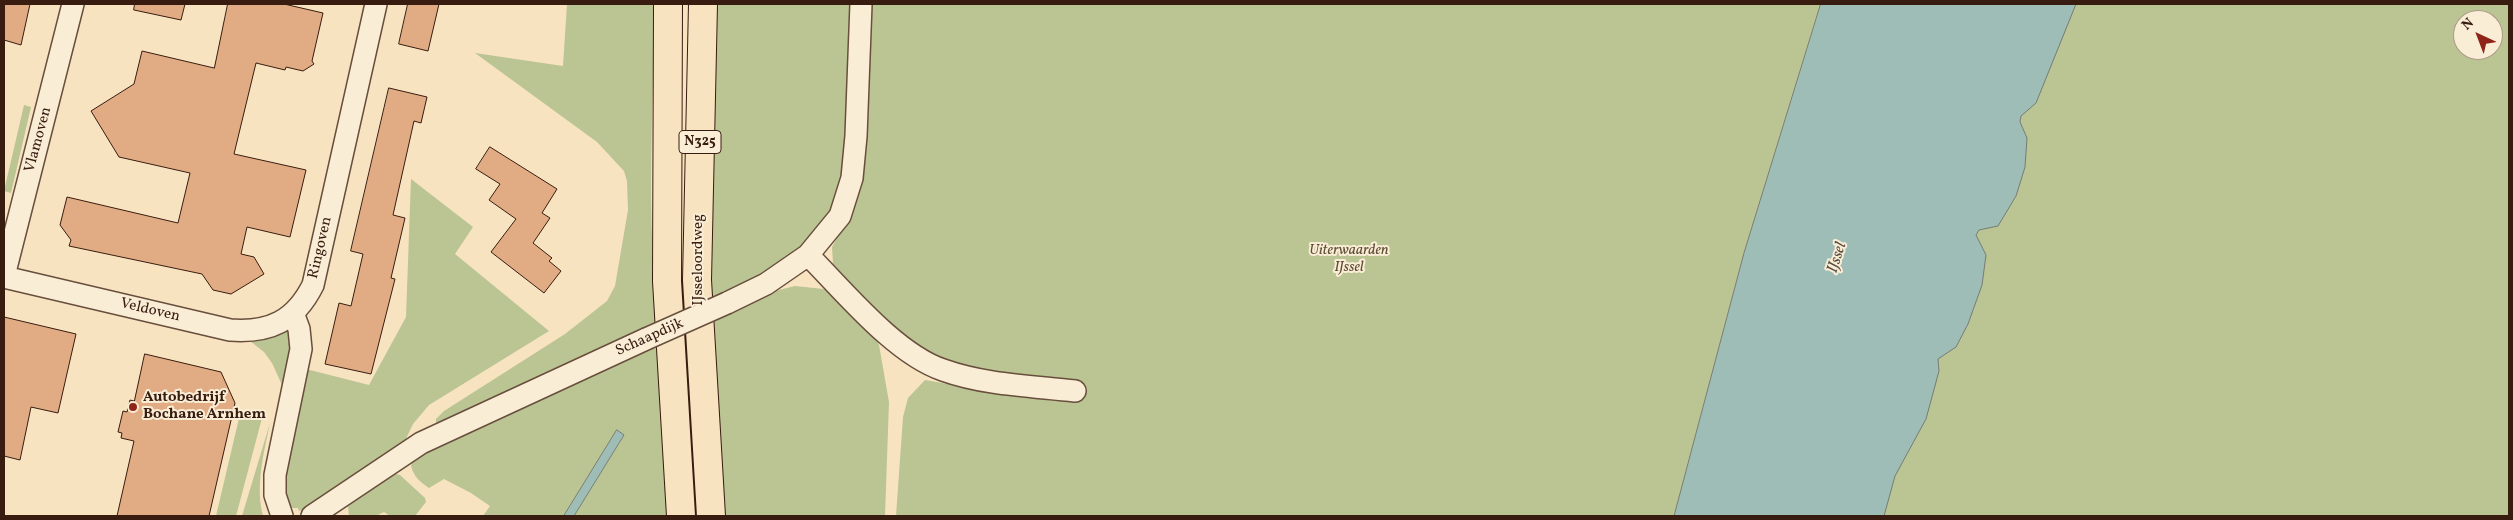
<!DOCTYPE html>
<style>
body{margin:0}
#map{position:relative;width:2513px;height:520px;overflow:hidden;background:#f7e3c0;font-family:Vollkorn,serif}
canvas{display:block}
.frame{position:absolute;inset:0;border:5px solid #381c10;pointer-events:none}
.north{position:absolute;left:2453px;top:10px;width:50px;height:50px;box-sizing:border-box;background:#faedd6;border:1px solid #ac9987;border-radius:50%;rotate:317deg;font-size:14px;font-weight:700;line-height:20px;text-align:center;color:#381c10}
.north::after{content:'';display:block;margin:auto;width:18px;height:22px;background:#8f2418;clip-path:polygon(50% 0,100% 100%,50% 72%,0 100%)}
</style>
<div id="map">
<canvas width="2513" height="520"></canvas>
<div class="frame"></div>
<div class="north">N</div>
</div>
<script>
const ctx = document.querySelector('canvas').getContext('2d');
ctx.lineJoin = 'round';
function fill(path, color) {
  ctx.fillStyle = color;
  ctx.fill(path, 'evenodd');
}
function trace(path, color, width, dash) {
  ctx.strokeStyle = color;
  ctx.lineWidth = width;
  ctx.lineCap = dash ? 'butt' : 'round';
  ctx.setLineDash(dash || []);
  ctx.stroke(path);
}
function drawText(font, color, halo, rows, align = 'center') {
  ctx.font = font + ' Vollkorn,serif';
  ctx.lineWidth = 4;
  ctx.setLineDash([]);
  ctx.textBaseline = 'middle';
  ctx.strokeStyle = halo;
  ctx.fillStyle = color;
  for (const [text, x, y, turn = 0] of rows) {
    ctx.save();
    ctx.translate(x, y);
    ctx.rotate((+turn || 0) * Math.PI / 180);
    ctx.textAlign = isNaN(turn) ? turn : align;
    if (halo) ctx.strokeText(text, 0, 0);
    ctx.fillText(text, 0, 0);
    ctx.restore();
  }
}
const green = new Path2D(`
 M567,4H654C654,110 645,218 659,324L436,427V419L444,411L565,334L607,301L615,286L628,210L627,181L624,171L597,142L475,53L563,66Z
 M710,4H853L848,156L833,208L796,256L751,282L705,300Z
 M870,4H1821L1744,253L1674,516H896L903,417L908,398L925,380L948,384V362L917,347L885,320L833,264L832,247L848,218Z
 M2051,4H2509V516H1878L1929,375L1962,240ZM2463,20H2493V50H2463Z
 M24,105L31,107L11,193L4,191Z
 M411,179L473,227L455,254L549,331L429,405L413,424L402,447L307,508L299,511L298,508H291L286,504L282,474L302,368L369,385L406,317Z
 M795,286L833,290L871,324L879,345L889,402L885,516H722L712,322L763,294Z
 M287,329L295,345L288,373L282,385L272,363L264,352L250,341Z
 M659,340L670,516H574L624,435L617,431L564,516H483L490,506L471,493L444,479L429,488C420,482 414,477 411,466L414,458Z
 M240,414L262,418L236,516H216Z
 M270,423C264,452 255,486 263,516H242Z
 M392,473L400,475L425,498L426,502L415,516H390L384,512L376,516H349L348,505Z`);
const water = new Path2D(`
 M1821,4H2076L2036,103L2021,116L2020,122L2027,138L2025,167L2016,196L1998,226L1979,230L1976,235L1986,255L1982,285L1968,324L1956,347L1938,359L1939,371L1926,419L1895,476L1884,516H1674L1744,253Z
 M617,430L624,435L574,516H564Z`);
const building = new Path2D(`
 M4,4H30L21,45L4,40Z
 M135,4H185L181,20L134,10Z
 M228,4H284L323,13L312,61L314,64L303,71L286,67L285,70L256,63L234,154L306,170L290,237L247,227L241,254L254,257L264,274L231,294L213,290L202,274L69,246L71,240L60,225L67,197L178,223L190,173L119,157L91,111L134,84L142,51L214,68Z
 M408,4H439L428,51L399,44Z
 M389,88L427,97L421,123L414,121L393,215L405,218L391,278L395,279L371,374L325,364L339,303L351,306L363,254L351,251Z
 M490,147L557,189L542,213L550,218L533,243L552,258L549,261L561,271L544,293L491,252L516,219L489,200L500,184L476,169Z
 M4,317L76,334L58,413L31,407L20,460L4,456Z
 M145,354L221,372L235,403L209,516H117L134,441L121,438L122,433L118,432L123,411L127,412L130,400L134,401Z`);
const minor = new Path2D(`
 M808,255C844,291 895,354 943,370C985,385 1031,386 1075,391
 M4,276L73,4
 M4,277L230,330C270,333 295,321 313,285L376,4
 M727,303L766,284L808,255L840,216L852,178L856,136L861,4
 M282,516L275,495V475L301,349L299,329L293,313
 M312,516L421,443L646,339`);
const highway = new Path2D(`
 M668,4L667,281L681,516
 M703,4L697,280L711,516`);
const minorBridge = new Path2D(`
 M646,339L727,303`);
const markers = [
 [133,407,5,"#8f2418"]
];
const shields = [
 [700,142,42]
];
const shieldNames = [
 ["N325",700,142]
];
const streetNames = [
 ["Vlamoven",39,140,-75],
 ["Ringoven",321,248,-77],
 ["IJsseloordweg",699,260,-90],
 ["Veldoven",150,311,13],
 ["Schaapdijk",650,338,-24]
];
const parkNames = [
 ["Uiterwaarden",1349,251],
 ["IJssel",1349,268]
];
const poiNames = [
 ["Autobedrijf",143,398],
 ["Bochane Arnhem",143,415]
];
const waterNames = [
 ["IJssel",1838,258,-72]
];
fill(green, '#bbc493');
fill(water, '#9ebdb6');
trace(water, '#757d74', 1);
fill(building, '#e1ac83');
trace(building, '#381c10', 1);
trace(minor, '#684e3c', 24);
trace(highway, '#381c10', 30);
trace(minor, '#faedd6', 21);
trace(highway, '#f7e3c0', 28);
trace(minorBridge, '#684e3c', 24, []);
trace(minorBridge, '#faedd6', 21);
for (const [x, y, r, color] of markers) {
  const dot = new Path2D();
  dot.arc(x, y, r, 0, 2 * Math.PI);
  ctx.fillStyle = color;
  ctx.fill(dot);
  trace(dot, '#faedd6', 2);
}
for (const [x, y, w] of shields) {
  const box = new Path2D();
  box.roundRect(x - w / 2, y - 11.5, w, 23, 4);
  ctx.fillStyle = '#faedd6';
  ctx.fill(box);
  trace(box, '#381c10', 1);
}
drawText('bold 14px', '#381c10', null, shieldNames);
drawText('15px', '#381c10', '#faedd6', streetNames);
drawText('italic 15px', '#5f4e37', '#faedd6', parkNames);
drawText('bold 15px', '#381c10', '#faedd6', poiNames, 'left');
drawText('italic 16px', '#574c42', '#faedd6', waterNames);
</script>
